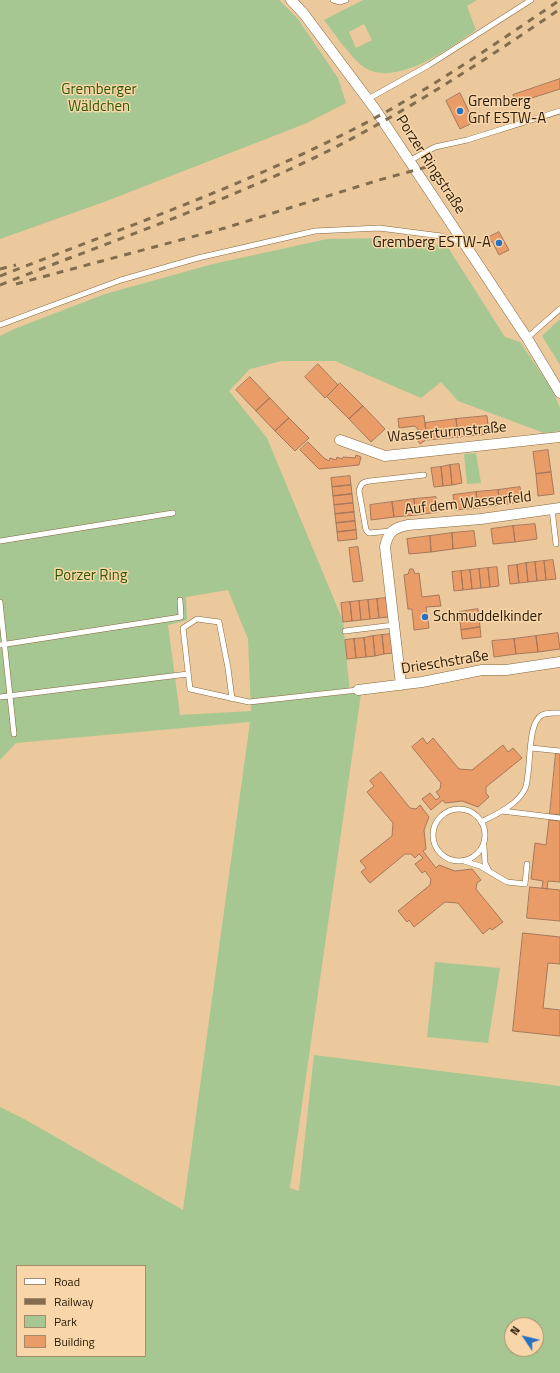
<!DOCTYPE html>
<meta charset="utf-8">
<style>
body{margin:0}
#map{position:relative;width:560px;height:1373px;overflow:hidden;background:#ebc99c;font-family:"Titillium Web",sans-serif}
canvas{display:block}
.legend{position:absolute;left:16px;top:1265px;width:130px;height:92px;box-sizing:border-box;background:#f9d6a9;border:1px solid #a58b69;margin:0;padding:5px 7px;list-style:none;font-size:12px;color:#271b09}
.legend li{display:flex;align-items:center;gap:8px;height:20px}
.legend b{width:20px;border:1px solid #a58b69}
.north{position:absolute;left:504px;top:1317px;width:40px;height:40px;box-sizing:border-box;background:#f9d6a9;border:1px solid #a58b69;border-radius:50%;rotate:305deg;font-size:11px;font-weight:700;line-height:16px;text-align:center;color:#271b09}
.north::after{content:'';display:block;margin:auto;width:14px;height:18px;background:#2771c1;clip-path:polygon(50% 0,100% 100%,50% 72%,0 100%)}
</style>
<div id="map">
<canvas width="560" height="1373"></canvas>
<ul class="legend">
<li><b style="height:5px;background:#fff"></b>Road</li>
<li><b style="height:5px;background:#836d4e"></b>Railway</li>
<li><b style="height:11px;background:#a6c791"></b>Park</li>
<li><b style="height:11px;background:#e99b68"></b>Building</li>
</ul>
<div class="north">N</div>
</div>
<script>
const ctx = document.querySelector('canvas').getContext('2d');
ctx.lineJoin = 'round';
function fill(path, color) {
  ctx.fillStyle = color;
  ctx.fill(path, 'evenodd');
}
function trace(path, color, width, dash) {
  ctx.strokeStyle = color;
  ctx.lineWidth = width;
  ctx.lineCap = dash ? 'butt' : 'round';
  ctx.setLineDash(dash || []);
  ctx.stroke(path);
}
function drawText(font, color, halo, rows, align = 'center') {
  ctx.font = font + ' "Titillium Web",sans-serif';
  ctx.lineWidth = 3;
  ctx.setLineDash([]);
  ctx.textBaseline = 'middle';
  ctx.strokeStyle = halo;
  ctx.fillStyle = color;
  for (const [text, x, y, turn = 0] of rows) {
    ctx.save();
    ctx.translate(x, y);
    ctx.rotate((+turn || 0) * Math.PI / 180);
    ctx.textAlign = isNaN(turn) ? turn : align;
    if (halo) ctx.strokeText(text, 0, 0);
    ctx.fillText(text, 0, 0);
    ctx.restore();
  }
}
const green = new Path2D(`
 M0,0H279L298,19L338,78L346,103L307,123L104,202L0,239Z
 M363,0H477L467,6L476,30C449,48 393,91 361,65C349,55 334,33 324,20ZM364,24L372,40L356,48L349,32Z
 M387,238L447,246L505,337L520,342L552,389L560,408V431L544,433L458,401L441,382L421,398L335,361H282L250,369L229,391L267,438L343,621L350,694H361L290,1188L299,1191L314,1055L560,1086V1373H0V1107L26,1120L183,1210L250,722L16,743L0,760V336L14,329L105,294L213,264L327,239ZM228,590L248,639L251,711L180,715L168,625L187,620L186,597ZM17,1266H145V1356H17ZM512,1325H536V1349H512Z
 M560,319V365L542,336Z
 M476,453L481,483L467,484L464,454Z
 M435,962L500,968L488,1043L427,1037Z`);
const building = new Path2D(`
 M560,79V89L516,103L513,95Z
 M460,93L474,122L460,129L446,101Z
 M499,232L509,250L499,255L492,241L487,244L485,239Z
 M318,364L338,385L325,398L305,377Z
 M250,377L270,398L256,411L236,390Z
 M340,383L363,406L349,419L327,397Z
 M270,398L289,418L275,431L256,411Z
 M363,406L385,429L371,442L349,419Z
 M424,416L427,439L420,444L417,439L419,437L416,433L419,431L415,426L399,428L398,419Z
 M487,416L489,434L458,437L456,419Z
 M289,418L309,438L295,451L275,431Z
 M456,419L458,437L427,440L425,423Z
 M308,442L324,458L329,461L330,458L336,460L337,457L342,459L343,457L355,458L356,455L361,457L359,465L319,469L300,450Z
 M548,450L551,472L536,474L533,452Z
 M459,464L462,483L452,485L450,465Z
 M450,465L452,485L443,486L441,467Z
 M441,467L443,486L434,487L431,468Z
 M551,472L554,494L538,496L536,474Z
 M350,476L351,485L332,487L331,478Z
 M351,485L352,494L333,496L332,487Z
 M520,487L522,502L500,505L498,490Z
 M498,490L500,505L478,508L476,492Z
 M476,492L478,508L455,510L453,495Z
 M352,494L353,503L334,505L333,496Z
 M436,497L438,512L416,515L414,499Z
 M414,499L416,515L394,517L392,502Z
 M392,502L394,517L371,520L370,505Z
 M353,503L354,512L335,514L334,505Z
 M354,512L355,521L336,523L335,514Z
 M355,521L356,530L337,532L336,523Z
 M535,524L537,539L515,542L513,526Z
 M513,526L515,542L493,544L491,529Z
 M356,530L357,539L338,541L337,532Z
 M474,531L476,546L453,549L452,533Z
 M452,533L453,549L431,552L430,536Z
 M430,536L431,552L409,554L407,539Z
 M358,547L363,581L353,582L349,548Z
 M553,560L556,579L546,580L544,561Z
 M544,561L546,580L537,581L535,562Z
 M535,562L537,581L528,582L526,563Z
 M526,563L528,582L519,583L517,565Z
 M517,565L519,583L510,584L508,566Z
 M497,567L499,586L490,587L488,568Z
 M488,568L490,587L481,588L479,569Z
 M410,569H413L415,574L419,573L422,597L439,595L441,606L426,607L429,628L414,630L412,609H408L404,575L408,574Z
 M479,569L481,588L472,589L470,570Z
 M470,570L472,589L463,590L461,571Z
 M461,571L463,590L454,591L452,572Z
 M386,598L389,617L379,618L377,599Z
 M377,599L379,618L370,619L368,600Z
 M368,600L370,619L361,620L359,601Z
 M359,601L361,620L352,621L350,602Z
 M350,602L352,621L343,622L341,603Z
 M478,609L479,618L460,621L459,612Z
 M479,618L480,627L461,630L460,621Z
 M480,627L481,637L462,639L461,630Z
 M558,633L560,649L538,652L536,636Z
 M391,634L393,653L384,654L382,635Z
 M382,635L384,654L375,656L373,636Z
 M373,636L375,656L366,657L364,638Z
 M536,636L538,652L516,654L514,639Z
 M364,638L366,657L356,658L354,639Z
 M354,639L356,658L347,659L345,640Z
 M514,639L516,654L494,657L492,641Z
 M423,738L427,744L433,738L459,769L472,770L503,745L508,752L513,748L522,758L486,787V793L489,797L478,807L462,801L445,803L443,800L431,810L422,799L430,793L436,800L440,797L436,792L440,789L441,783L412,747Z
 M556,753L560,754V815L550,814Z
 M381,772L410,808L416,809L420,805L429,817L424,830L426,849L423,851L436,868L439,865L455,871L472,869L481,880L477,883L476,889L503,922L492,930L490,928L483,934L458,903L445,902L414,927L409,920L407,922L398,911L430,885L431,879L425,871L422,873L415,864L423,858L419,854L415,858L411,854H405L370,883L361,872L366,868L360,861L392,836L393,823L367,792L374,786L370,781Z
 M560,816V882L548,881L547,889L542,888L543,881L531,879L535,843L546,845L549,820L560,821Z
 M530,887L560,890V921L527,918Z
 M523,933L560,937V964L548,963L543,1008L560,1010V1036L513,1031Z`);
const lane = new Path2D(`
 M333,0L340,2L346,0
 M368,99L429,65L531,0
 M409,161L435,147L467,140L560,111
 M0,325L121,280L198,258L315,231L379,228L441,236L461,242
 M527,338L560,309
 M552,509L556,544
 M391,531L369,533L366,530L359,491C361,483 363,482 370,481L424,475
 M0,541L173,513
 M0,602L14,734
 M345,631L394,625
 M0,645L181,617L180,600
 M0,697L188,674
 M232,699L228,668L219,622L197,619L183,628L190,689L249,702L358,690
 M531,748L560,751
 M433 835a26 26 0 1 1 52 0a26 26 0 1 1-52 0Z
 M502,811L560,818
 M481,822C497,814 517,805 525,789C532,773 526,723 542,715C547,712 554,713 560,713
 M484,846L485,863L489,871
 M464,861L480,866L507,882L525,884L527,864`);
const street = new Path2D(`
 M291,0L304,14L375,109L527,338L560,393
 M340,440L385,456L560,437
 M401,685L385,547C388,532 393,528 408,525L481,519L560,508
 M358,690L422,682L482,670H506L560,662`);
const rail = new Path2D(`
 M0,269L16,265
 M0,276C118,230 238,188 352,130C425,93 492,46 560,0
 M16,284L225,228L379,180L434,165
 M0,285C106,243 215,206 318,156C403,114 482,62 560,9`);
const markers = [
 [460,111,4,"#2771c1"],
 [499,243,4,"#2771c1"],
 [425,617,4,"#2771c1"]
];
const parkNames = [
 ["Gremberger",99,90],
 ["Wäldchen",99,107],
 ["Porzer Ring",91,576]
];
const poiNames = [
 ["Gremberg",468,102],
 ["Gnf ESTW-A",468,119],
 ["Gremberg ESTW-A",491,243,"right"],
 ["Schmuddelkinder",433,617]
];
const streetNames = [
 ["Porzer Ringstraße",430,165,57],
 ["Wasserturmstraße",447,433,-5],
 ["Auf dem Wasserfeld",468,504,-6],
 ["Drieschstraße",445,663,-9]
];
fill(green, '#a6c791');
fill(building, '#e99b68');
trace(building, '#a6785b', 1);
trace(lane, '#86673d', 6);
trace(street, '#86673d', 11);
trace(lane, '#fff', 5);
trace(street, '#fff', 10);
trace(rail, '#836d4e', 3, [7, 7]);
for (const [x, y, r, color] of markers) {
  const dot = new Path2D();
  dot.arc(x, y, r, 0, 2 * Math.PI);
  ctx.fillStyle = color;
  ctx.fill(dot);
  trace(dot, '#f9d6a9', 1.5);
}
drawText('15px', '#305905', '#f9d6a9', parkNames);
drawText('15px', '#271b09', '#f9d6a9', poiNames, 'left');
drawText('15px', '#271b09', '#f9d6a9', streetNames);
</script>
